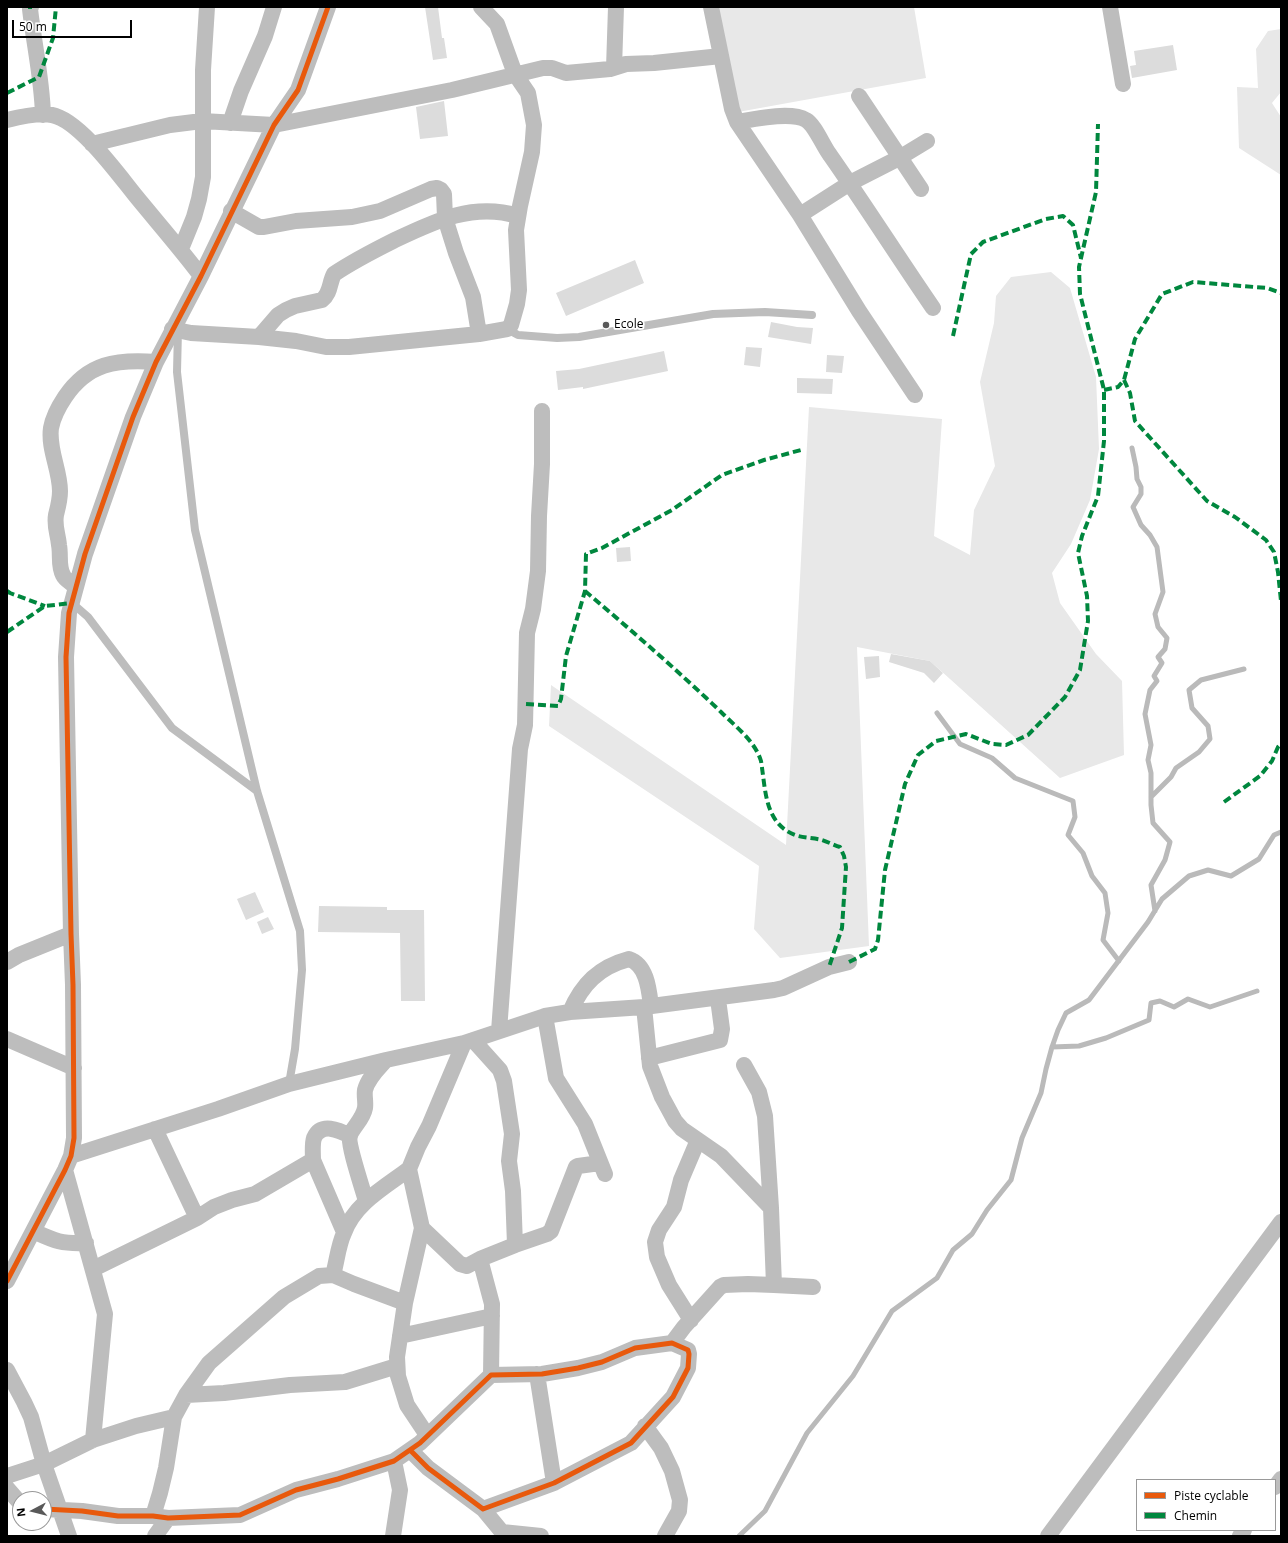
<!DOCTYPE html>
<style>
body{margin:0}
#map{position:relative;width:1288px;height:1543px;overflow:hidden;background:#fff;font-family:"Open Sans",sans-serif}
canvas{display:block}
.frame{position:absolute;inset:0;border:8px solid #000;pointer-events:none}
.legend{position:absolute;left:1136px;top:1479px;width:140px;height:52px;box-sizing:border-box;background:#fff;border:1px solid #999;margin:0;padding:5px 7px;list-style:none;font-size:12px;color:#000}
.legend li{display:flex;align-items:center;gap:8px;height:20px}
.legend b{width:20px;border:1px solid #999}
.north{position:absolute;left:12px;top:1491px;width:40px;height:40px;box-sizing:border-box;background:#fff;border:1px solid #999;border-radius:50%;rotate:263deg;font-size:11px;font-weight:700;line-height:16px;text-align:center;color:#000}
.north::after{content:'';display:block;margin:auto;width:14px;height:18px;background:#595959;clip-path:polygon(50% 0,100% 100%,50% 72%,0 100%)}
.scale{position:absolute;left:12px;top:20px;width:120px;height:18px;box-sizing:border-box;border:2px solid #000;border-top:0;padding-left:5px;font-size:12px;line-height:14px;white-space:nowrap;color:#000;-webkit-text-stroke:3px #fff;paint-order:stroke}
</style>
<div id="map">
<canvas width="1288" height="1543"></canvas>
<div class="frame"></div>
<ul class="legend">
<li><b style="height:5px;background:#e8590c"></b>Piste cyclable</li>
<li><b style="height:5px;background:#00873e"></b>Chemin</li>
</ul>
<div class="north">N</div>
<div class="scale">50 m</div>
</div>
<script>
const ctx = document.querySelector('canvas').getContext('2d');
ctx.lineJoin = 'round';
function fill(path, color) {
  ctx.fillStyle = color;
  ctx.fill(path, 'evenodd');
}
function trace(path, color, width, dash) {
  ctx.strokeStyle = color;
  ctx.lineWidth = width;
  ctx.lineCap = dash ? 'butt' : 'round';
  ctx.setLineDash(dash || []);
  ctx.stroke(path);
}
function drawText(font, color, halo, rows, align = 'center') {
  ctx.font = font + ' "Open Sans",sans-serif';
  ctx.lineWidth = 3.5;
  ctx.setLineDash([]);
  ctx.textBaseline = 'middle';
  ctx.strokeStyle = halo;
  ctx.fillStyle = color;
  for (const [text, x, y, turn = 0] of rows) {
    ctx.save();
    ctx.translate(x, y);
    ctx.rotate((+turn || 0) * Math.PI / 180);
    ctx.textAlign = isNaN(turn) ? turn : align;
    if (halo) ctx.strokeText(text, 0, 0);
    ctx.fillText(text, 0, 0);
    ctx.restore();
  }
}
const green = new Path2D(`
 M715,7H914L926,78L738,112Z
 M1281,29V92L1272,103L1281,117V175L1239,148L1237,87L1258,88L1256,49L1268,31Z
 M1051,272L1070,288L1096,377L1099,449L1090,500L1071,544L1052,573L1060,603L1096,654L1122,681L1124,755L1060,778L930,661L857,647L869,946L780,958L754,929L759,866L549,726L551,685L786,845L809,407L942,419L934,536L970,555L974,510L995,466L980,382L994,323L996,296L1011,277Z`);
const stream = new Path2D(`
 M1132,448L1136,467L1137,479L1141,487V494L1133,507L1141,525L1150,535L1157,547L1163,592L1155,614L1158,627L1167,638L1165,649L1158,657L1162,663L1154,676L1157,681L1150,690L1145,714L1151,745L1148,760L1151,773V805L1153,823L1170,842L1165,860L1151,885L1155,911
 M937,713L960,744L992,758L1015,778L1073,801L1075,817L1068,835L1083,853L1092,876L1105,893L1108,913L1103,940L1119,961
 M1151,797L1171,777L1176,768L1199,752L1210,739L1208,726L1192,708L1189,690L1201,680L1244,669
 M1052,1047L1079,1046L1106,1038L1149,1020L1151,1003L1160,1001L1174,1007L1188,999L1210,1007L1257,991
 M739,1536L765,1511L807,1433L853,1376L892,1311L937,1278L953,1250L972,1234L987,1210L1011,1180L1022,1138L1041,1093L1046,1069L1052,1047L1058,1030L1066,1013L1089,1000L1148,922L1162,899L1189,876L1208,870L1231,876L1259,859L1274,835L1281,832`);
const building = new Path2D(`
 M425,7H438L442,38H444L447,58L433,60Z
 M1173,45L1177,70L1132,78L1130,66L1136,65L1134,51Z
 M444,101L448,136L420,139L416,107Z
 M635,260L644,283L566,316L556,293Z
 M771,322L797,327L813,328L811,344L768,337Z
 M746,347L762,348L760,367L744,365Z
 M664,351L668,371L583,389V387L558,390L556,371L579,369Z
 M827,355L844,356L842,373L826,372Z
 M797,378L833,379L832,394L797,393Z
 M630,547L631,561L617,562L616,548Z
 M891,654L930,661L943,673L934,683L924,673L889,662Z
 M879,656L880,677L866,679L864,657Z
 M255,892L264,912L246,920L237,899Z
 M319,906L387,907V910H424L425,1001H401L400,933L318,932Z
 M268,917L274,929L262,934L257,922Z`);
const service = new Path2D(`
 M507,329L518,335L557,338L579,337L713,314L765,312L812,315
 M178,330L177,372L195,530L257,791L300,931L302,970L295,1049L289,1084
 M72,603L88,617L172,728L257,791`);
const minor = new Path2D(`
 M31,7L30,9C34,44 42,79 43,115
 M711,7L732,109L737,122L800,215L859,311L915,395
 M1110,7L1123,84
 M614,68L616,7
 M859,96L921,189
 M7,120C19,117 40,113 52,115C79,120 118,174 135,195C157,222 180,248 201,276
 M737,122C754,119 791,111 806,120C815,125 823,146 830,155C865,205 898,257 933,308
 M230,123L241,91L265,36L274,7
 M92,144L170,125L202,121L274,125L452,90L543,68H552L566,73L610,69L626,64L654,63L721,56
 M231,211L259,227H264L296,221L352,217L380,211L431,189L437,188L441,190L444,194L445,218L456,253L473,297L479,334
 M800,215L850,183L899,158L927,141
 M181,249L194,217L199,199L203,177V70L207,7
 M172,329L191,333L259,337L296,341L326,347H349L479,334L507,329L511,325L517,304L519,290L516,230L520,206L532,152L534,125L528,93L515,74L497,24L481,7
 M259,337L278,315L286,310L295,306L322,300C331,293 329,283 334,274C352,262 373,251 393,241C433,222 472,202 518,216
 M76,587C72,583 65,580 63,575C58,566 61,555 59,545C58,534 54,526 56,515C58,507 60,500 60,491C60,470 48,449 51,428C53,417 59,406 65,397C88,363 116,359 156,362
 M7,962L19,955L71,934
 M644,1007L650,1066L662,1097L675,1121L682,1129L721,1156L771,1208L774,1285L813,1287
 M570,1012C582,984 599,967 629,959C647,965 649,990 651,1006
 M545,1016L556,1078L585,1124L605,1174
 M499,1031L520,749L525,725L527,633L533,609L538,571L539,516L542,464V411
 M7,1039L74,1068
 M473,1040L500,1070L504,1081L512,1134L509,1161L513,1191L515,1245L480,1259
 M649,1058L720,1040L722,1029L718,999
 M744,1065L759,1092L765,1116L771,1208
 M71,1156L218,1109L289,1084L386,1060L464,1043
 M313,1160C313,1154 312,1144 314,1138C321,1122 339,1130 350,1136
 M65,1170L105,1314L93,1440
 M366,1201C363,1190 347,1143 350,1135C354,1126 363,1119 365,1108C366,1102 364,1096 365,1090C368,1078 378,1069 386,1060
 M197,1218L214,1207L232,1200L255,1194L313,1160L344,1232
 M422,1228L405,1303L397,1357L398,1376L407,1405L427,1435
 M33,1231C55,1241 61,1244 86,1243
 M515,1245L547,1234L551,1231L576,1167L578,1166L600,1163
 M93,1269L197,1218L155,1129
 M333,1275L354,1284L405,1303
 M7,1281L65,1170L71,1156L74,1138L73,985L71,934L66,657L69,613L85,554L133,417L156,362L201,276L274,125L298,90L328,7
 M691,1320L669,1285L657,1257L655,1242L659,1230L674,1207L681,1180L698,1140
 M400,1336L492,1316
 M672,1343L684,1327L720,1287L724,1285L748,1284L774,1285
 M7,1370L24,1402L31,1417L44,1464L69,1536
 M537,1374L554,1483
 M491,1375L492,1304L480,1259L467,1266L460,1264L422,1228L409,1169L418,1147L429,1126L464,1043L545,1016L570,1012L644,1007L774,990L783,988L829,967L849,962
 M186,1395L224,1393L290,1385L345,1382L397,1366
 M645,1426L661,1448L672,1471L680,1500L679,1511L665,1536
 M7,1476L44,1464L93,1440L136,1426L174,1417
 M1275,1487L1281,1479
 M7,1488L20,1503
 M44,1509L82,1511L118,1516H153L168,1518L240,1515L296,1490L338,1479L394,1461L420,1443L491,1375L542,1374L578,1368L602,1362L635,1348L672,1343L688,1350L689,1354L688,1368L673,1397L631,1443L554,1483L483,1509L428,1468L410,1450
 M483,1509L502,1532L503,1536
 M153,1516L160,1493L166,1468L174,1417L186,1395L209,1363L284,1297L319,1276L333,1275C337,1261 338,1246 344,1233C355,1203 385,1187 409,1169
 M502,1532L541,1536
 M155,1536L168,1518
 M393,1536L400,1490L394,1461
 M1048,1536L1281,1222
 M1240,1536L1244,1530`);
const quiet = new Path2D(`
 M30,7V9
 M7,93L39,77L53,38L56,7
 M953,336L971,254L983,242L1046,219L1063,216L1073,225L1081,258
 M1124,380L1130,393L1135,421L1207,501L1235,517L1266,540L1274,552L1278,572L1281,601
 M1104,390L1118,387L1124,380L1135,339L1162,294L1193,282L1267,288L1281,293
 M7,591L10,593L45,606
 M585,591C631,630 677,670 721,712C735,726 755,741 761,761C766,791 764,825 798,836C806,838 814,838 822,840C828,842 834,845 840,847L844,856L846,867L842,928L829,967
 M7,632L45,606L72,603
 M526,704L558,706L561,699L566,656L585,591L586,554L602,548L672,510L722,475L764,460L801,450
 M1224,802L1260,776L1272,761L1278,747L1281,744
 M849,962L875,949L878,940L885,870L905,784L918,755L936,741L966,734L992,744L1006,745L1028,735L1065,697L1080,670L1088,621L1087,596L1078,553L1082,536L1098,496L1104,441V390L1080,294L1079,267L1096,192L1098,124`);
const cycleway = new Path2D(`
 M7,1281L65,1170L71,1156L74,1138L73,985L71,934L66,657L69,613L85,554L133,417L156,362L201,276L274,125L298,90L328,7
 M44,1509L82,1511L118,1516H153L168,1518L240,1515L296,1490L338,1479L394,1461L420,1443L491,1375L542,1374L578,1368L602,1362L635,1348L672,1343L688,1350L689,1354L688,1368L673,1397L631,1443L554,1483L483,1509L428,1468L410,1450`);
const markers = [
 [606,325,4,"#595959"]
];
const poiNames = [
 ["Ecole",614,325]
];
fill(green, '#e8e8e8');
trace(stream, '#bababa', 5);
fill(building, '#dcdcdc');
trace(service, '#bdbdbd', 8);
trace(minor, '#bdbdbd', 16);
trace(quiet, '#00873e', 4, [8, 4]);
trace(cycleway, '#e8590c', 5);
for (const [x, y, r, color] of markers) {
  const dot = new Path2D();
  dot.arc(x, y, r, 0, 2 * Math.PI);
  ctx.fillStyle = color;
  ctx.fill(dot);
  trace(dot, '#fff', 1.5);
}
drawText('12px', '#000', '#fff', poiNames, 'left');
</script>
